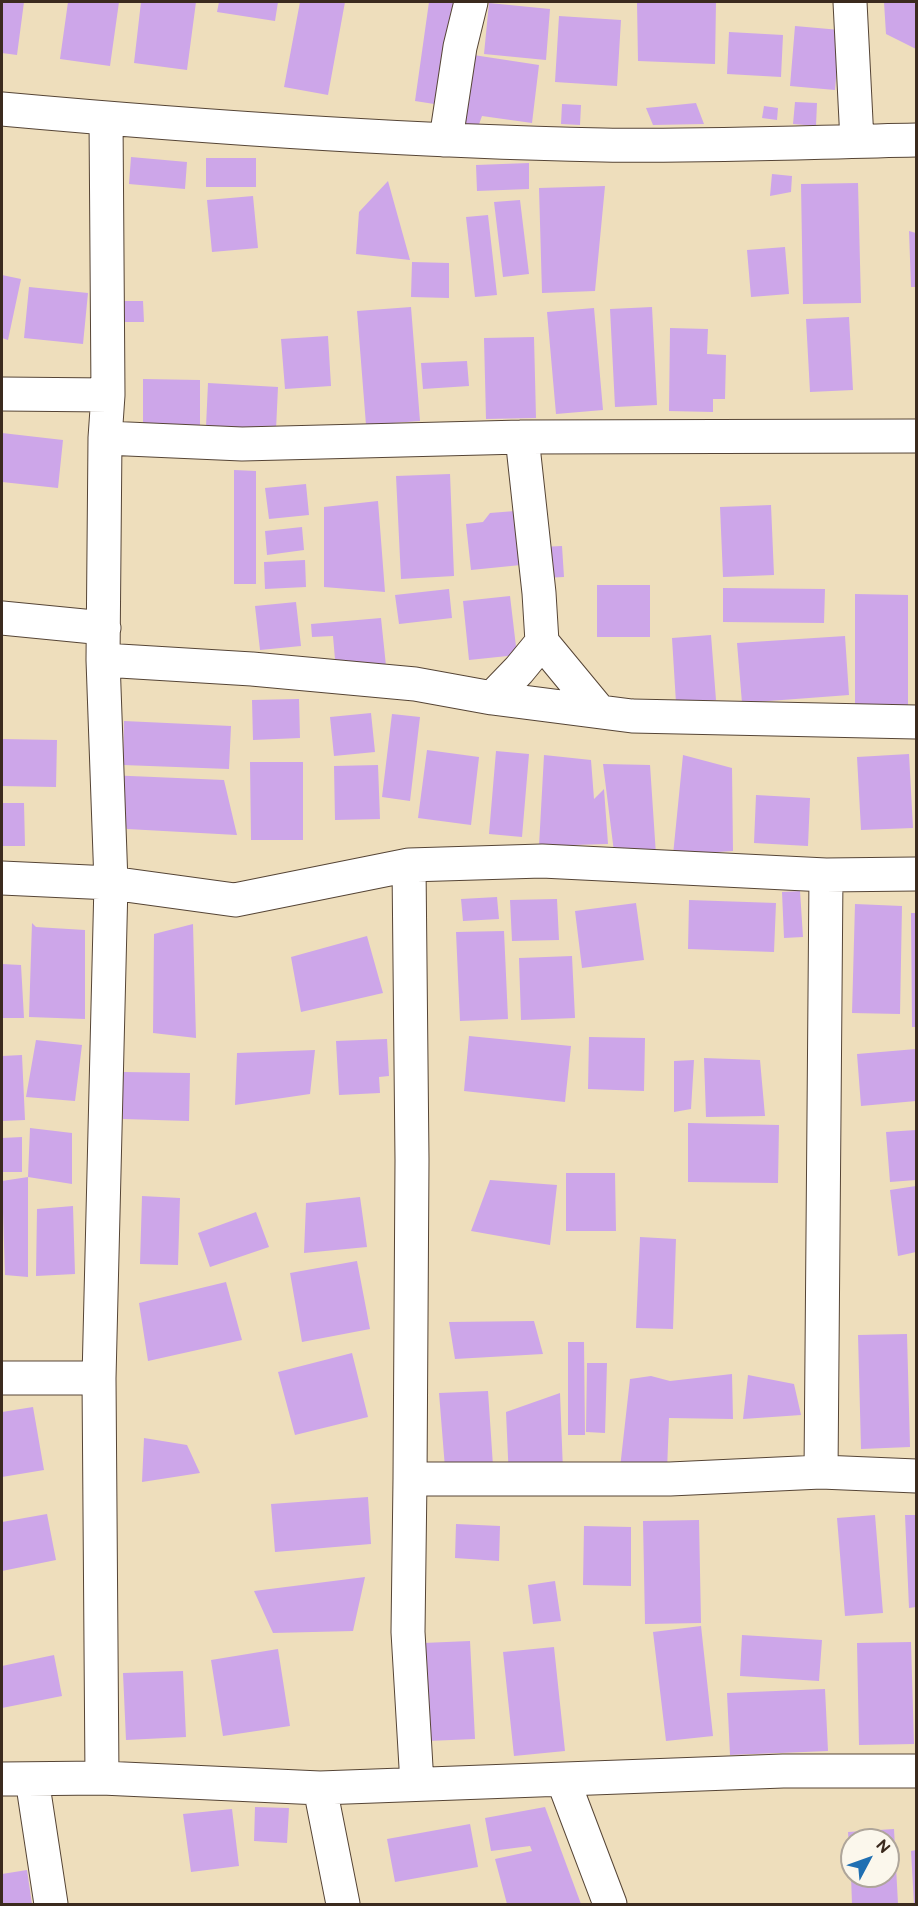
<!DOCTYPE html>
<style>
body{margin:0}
#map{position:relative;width:918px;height:1906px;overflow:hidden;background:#eedebc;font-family:"Balsamiq Sans",sans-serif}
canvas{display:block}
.frame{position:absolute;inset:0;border:3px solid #3b2a1e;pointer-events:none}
.north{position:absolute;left:840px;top:1828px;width:60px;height:60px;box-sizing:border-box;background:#fbf7ec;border:2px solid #aea59a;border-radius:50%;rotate:49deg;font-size:16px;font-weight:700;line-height:24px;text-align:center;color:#3b2a1e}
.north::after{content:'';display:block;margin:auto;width:21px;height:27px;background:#1f6fb2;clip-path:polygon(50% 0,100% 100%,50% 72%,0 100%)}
</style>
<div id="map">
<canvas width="918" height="1906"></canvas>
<div class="frame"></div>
<div class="north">N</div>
</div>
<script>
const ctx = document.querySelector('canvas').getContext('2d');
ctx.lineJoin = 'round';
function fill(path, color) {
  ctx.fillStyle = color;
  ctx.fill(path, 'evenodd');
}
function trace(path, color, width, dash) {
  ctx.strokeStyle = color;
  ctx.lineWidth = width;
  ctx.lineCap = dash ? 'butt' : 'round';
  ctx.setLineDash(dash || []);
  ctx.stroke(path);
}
const building = new Path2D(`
 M2,2H24L17,55L2,53Z
 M68,2H119L110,66L60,59Z
 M141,2H196L187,70L134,63Z
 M219,2H278L275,21L217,12Z
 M300,2H345L328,95L284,87Z
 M429,2H461L447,106L415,101Z
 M637,2H716L715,64L638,61Z
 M884,2H916V49L886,34Z
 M489,3L550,9L546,60L484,54Z
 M559,16L621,20L617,86L555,82Z
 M795,26L840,30L835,90L790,86Z
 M729,32L783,35L781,77L727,74Z
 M467,54L539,65L532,123L482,116L478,127L456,125Z
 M795,102L817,103L816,126L793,124Z
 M696,103L704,124L653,125L646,108Z
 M562,104L581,105L580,125L561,124Z
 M764,106L778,108L777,120L762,118Z
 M131,157L187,162L185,189L129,184Z
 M206,158H256V187H206Z
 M529,163V189L477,191L476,165Z
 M772,174L792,176L791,192L770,196Z
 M388,181L410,260L356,254L359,212Z
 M858,183L861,303L803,304L801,184Z
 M605,186L595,291L542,293L539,188Z
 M253,196L258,248L212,252L207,200Z
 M520,200L529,274L503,277L494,202Z
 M488,215L497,295L475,297L466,217Z
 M909,231L916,233V287H911Z
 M785,247L789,294L751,297L747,250Z
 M412,262L449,263V298L411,297Z
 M2,275L21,279L8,340L2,338Z
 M29,287L88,293L83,344L24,338Z
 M123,301H143L144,322H123Z
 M411,307L420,421L366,425L357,311Z
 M652,307L657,405L615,407L610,309Z
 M594,308L603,410L556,414L547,312Z
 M849,317L853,390L810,392L806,319Z
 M670,328L708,329L707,354L726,355L725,399H713V412L669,411Z
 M328,336L331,386L285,389L281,339Z
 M534,337L536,418L486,419L484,338Z
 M467,361L469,386L423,389L421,363Z
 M143,379L200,380V431H143Z
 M208,383L278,387L276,430L206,427Z
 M2,433L63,440L58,488L2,482Z
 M234,470L256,471V584H234Z
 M450,474L454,576L401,579L396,476Z
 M306,484L309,515L269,519L265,488Z
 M378,501L385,592L324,587V507Z
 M771,505L774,575L723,577L720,507Z
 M515,511L521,565L471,570L466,524L483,522L490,513Z
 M302,527L304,550L267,555L265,531Z
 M562,546L564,577L543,578L541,547Z
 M305,560L306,587L265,589L264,562Z
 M597,585H650V637H597Z
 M723,588L825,589L824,623L723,622Z
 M449,589L452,618L399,624L395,595Z
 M855,594L908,595V708H855Z
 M510,596L517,655L469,660L463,601Z
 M296,602L301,646L260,650L255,606Z
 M381,618L386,666L336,671L333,636L312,637L311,624Z
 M711,635L716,700L676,703L672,638Z
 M845,636L849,695L742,703L737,643Z
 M299,699L300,738L253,740L252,700Z
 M371,713L375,752L334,756L330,717Z
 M392,714L420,717L410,801L382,797Z
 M124,721L231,726L229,769L123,765Z
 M2,739L57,740L56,787L2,786Z
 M427,750L479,757L471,825L418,818Z
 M496,751L529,754L522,837L489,834Z
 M909,754L913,828L861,830L857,757Z
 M544,755L591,760L594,799L604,789L608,844L539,846Z
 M683,755L732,768L733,851L673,855Z
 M250,762H303V840H251Z
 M603,764L650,765L656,855L614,852Z
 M378,765L380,819L335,820L334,766Z
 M107,775L224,780L237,835L127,829Z
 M756,795L810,798L808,846L754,843Z
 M2,803H24L25,846H2Z
 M800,891L803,937L784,938L782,892Z
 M497,897L499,919L463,921L461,899Z
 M557,899L559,940L512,941L510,900Z
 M689,900L776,903L774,952L688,949Z
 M636,903L644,960L582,968L575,911Z
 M855,904L902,906L900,1014L852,1013Z
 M911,913H916V1027H912Z
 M32,923L36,927L85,930V1019L29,1017Z
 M193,924L196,1038L153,1033L154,934Z
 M504,931L508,1019L460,1021L456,932Z
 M367,936L383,993L301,1012L291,957Z
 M572,956L575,1018L521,1020L519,958Z
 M2,964L21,965L24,1018H2Z
 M469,1036L571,1046L565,1102L464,1091Z
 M589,1037L645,1038L644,1091L588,1089Z
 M387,1039L389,1076L379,1077L380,1093L339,1095L336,1041Z
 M36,1040L82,1045L75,1101L26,1097Z
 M916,1049V1101L861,1106L857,1054Z
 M315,1050L310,1094L235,1105L237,1053Z
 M22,1055L25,1120L2,1121V1056Z
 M704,1058L760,1060L765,1116L706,1117Z
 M694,1060L691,1109L674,1112V1061Z
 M123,1072L190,1073L189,1121L123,1119Z
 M688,1123L779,1125L778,1183L688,1182Z
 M30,1128L72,1133V1184L28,1177Z
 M916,1130V1180L890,1182L886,1132Z
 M22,1137V1172H2V1138Z
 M566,1173H615L616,1231H566Z
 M28,1177V1277L5,1275L2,1181Z
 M490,1180L557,1185L550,1245L471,1231Z
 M916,1186V1252L898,1256L890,1190Z
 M142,1196L180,1198L178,1265L140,1264Z
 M360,1197L367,1247L304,1253L306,1203Z
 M73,1206L75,1274L36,1276L37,1209Z
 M256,1212L269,1247L210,1267L198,1233Z
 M640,1237L676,1239L673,1329L636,1328Z
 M357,1261L370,1329L302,1342L290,1273Z
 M226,1282L242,1340L148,1361L139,1303Z
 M534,1321L543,1354L455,1359L449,1322Z
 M907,1334L910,1447L861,1449L858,1335Z
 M568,1342H584L585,1435H568Z
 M352,1353L368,1417L295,1435L278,1372Z
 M587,1363H607L605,1433L586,1432Z
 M732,1374L733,1419L669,1418L667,1471L620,1468L630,1379L651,1376L670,1381Z
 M748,1375L794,1384L801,1415L743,1419Z
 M488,1391L493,1466L445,1468L439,1393Z
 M560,1393L563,1471L509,1480L506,1412Z
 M33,1407L44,1470L2,1477V1412Z
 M144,1438L187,1445L200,1473L142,1482Z
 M368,1497L371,1544L275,1552L271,1504Z
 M47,1514L56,1560L2,1571V1522Z
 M875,1515L883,1613L845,1616L837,1518Z
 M905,1515H916V1607L909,1608Z
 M699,1520L701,1623L645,1624L643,1521Z
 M456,1524L500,1526L499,1561L455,1558Z
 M584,1526L631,1527V1586L583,1585Z
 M365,1577L353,1631L273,1633L254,1591Z
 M555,1581L561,1621L533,1624L528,1585Z
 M701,1626L713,1736L666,1741L653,1632Z
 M742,1635L822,1640L819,1681L740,1676Z
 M470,1641L475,1739L428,1741L423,1643Z
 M911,1642L914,1744L859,1745L857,1643Z
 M554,1647L565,1751L514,1756L503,1652Z
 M278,1649L290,1726L223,1736L211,1660Z
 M54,1655L62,1696L2,1708V1666Z
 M183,1671L186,1737L126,1740L123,1673Z
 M825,1689L828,1751L730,1755L727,1693Z
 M255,1807L289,1808L287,1843L254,1841Z
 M545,1807L581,1904H507L495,1859L532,1851L530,1846L491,1851L485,1818Z
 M232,1809L239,1866L191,1872L183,1814Z
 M470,1824L478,1867L395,1882L387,1839Z
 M894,1829L898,1904H852L851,1876H888V1840H852V1863H850L848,1832Z
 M916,1850V1904H914L911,1851Z
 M27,1870L32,1904H2V1874Z`);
const minor = new Path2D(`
 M850,2L857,141
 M2,109C201,127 403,141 603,145C708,147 812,142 916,140
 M443,140L448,126L460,47L471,2
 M2,394L108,395
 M522,437L539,593L542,642L599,711
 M105,438L242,444L522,437L916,436
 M2,618L104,628
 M103,660L252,669L415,684L492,698L632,716L916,722
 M492,698L519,670L542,642
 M409,865L412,1160L410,1479L408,1632L417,1784
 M2,878L111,883L235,900L409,865L542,861L826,875L916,874
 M2,1378H99
 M821,1472L826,875
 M410,1479H670L821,1472L916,1476
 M102,1778L99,1378L111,883L103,660L105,438L108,395L106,118
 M2,1779L102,1778L320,1788L783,1771H916
 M32,1779L51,1904
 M563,1780L610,1904
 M320,1788L343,1904`);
fill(building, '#cda6e9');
trace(minor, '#564536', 35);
trace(minor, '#fff', 33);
</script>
